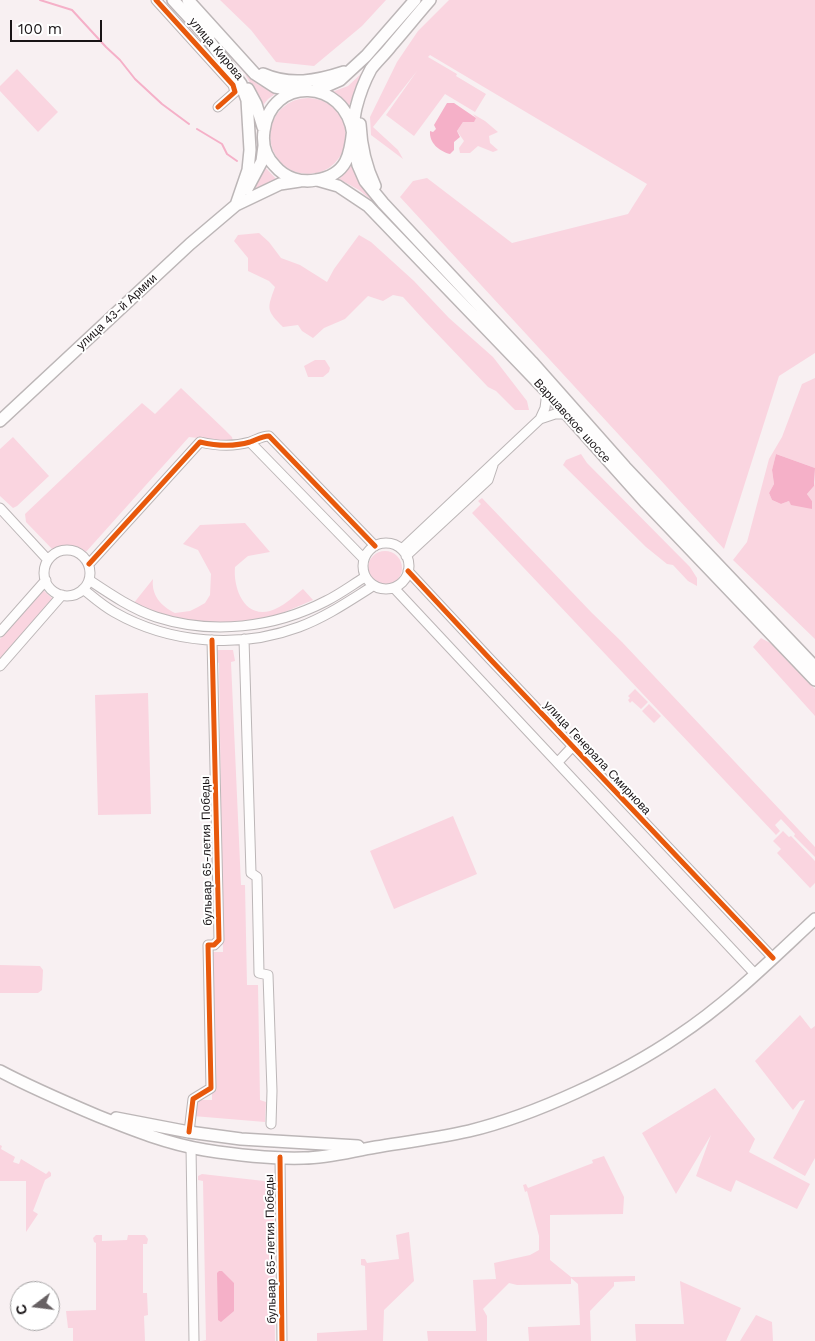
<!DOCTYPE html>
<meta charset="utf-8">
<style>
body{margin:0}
#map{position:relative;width:815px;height:1341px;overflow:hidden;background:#f8f0f2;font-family:"Work Sans",sans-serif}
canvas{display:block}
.north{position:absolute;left:10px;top:1281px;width:50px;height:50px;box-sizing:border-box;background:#fff;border:1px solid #a3a1a2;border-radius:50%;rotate:255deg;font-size:14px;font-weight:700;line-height:20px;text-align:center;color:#191416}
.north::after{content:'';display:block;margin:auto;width:18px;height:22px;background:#676163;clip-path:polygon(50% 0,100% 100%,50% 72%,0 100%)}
.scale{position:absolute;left:10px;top:20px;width:92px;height:22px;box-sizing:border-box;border:2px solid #191416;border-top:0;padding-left:6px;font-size:15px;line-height:18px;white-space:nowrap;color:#191416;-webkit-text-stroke:4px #fff;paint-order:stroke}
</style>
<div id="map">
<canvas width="815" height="1341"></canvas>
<div class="north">С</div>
<div class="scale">100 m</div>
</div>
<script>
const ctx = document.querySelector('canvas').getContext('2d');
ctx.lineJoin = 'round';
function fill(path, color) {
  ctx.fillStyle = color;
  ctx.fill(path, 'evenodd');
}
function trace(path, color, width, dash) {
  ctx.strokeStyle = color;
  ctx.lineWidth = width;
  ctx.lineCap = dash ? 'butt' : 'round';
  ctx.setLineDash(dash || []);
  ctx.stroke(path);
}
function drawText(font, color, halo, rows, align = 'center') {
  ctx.font = font + ' "Work Sans",sans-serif';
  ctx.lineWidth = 4;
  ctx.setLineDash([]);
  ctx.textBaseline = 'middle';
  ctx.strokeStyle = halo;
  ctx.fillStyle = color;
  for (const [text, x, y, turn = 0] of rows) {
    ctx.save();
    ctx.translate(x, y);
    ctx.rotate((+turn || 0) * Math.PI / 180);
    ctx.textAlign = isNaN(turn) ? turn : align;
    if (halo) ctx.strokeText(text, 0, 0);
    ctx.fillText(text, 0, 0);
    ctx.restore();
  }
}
const green = new Path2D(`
 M220,0H386L362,26L314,66L276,62L251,30Z
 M449,0H815V353L779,376L724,549L400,197L413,181L427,178L512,243L628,214L647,184L430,55L428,57L457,74L456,76L486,94L475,112L445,94L414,136L386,115L417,71L373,127L398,150L403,159L371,135L370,117L397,62L418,31Z
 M17,69L58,112L38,132L0,91V86Z
 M362,73L349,106L332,92L348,86Z
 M245,74L259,85L278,92L268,99L260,109L254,90Z
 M270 136a38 38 0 1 1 76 0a38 38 0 1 1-76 0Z
 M473,114L485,121L498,132L489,136L490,143L498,150L493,152L478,146L470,153H460L459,148L464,141L457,131L463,122L476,118Z
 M354,162L363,187L375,203L359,190L339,179L347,171Z
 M264,166L278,181L257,190L254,187Z
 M259,233L269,242L281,258L300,265L327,282L334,269L359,235L371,242L414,281L449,318L493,357L527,401L529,410H515L496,391L488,387L424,320L403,297L393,295L383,301L368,296L345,319L324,328L313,338L302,331L298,325L283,327C266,310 267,309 275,287L269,281L248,271V258L234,241L238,235Z
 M315,360H325L330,368L329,372L323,377H308L304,366Z
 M815,378V468L776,454L772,470L774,484L769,493L772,500L781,504L789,501L812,509V501L807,494L814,486L815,482V639L733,560L747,542L769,459L782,437L802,384Z
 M181,388L225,430L232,437L233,442L189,437L85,553C74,547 66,545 54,551L26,522L25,514L142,403L155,414Z
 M13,437L49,476L17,506L13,508L0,496V449Z
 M581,454L587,463L690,567L697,578V586L688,581L673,565L667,564L646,547L563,465L566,460Z
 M482,498L592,613L622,642L815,847V857L794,836L795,834L781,819L775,825L780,831L776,835L472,513L481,504L478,501Z
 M245,523L270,552L248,556L235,567C233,588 244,618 270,611C283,607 293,597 303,589L313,600L264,621L241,624L185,621L162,616L133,604L153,579C151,595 161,606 175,613L190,611L198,607L205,603L210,595L211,574L198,550L183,544L200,525Z
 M368 568a17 17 0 1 1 34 0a17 17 0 1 1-34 0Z
 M43,590L53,599L0,659V639Z
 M761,638L774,645L815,689V716L753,647Z
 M215,650H233L235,661L231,662L241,885H245L247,985H258L260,1100L266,1102L265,1122L193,1116V1100H212V952H223L219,663L216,662Z
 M635,689L648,702L641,709L632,701L630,703L628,700L630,698L628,696Z
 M148,693L151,814L98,815L95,695Z
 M649,704L661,716L654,723L642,711Z
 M453,816L477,874L394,909L370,851Z
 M783,831L789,837L791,836L815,861V883L810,888L777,853L781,849L773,841Z
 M0,965L40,966L43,970L42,990L38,993H0Z
 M800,1015L811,1029L815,1026V1158L805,1176L773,1158L805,1100L800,1101L793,1110L755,1061Z
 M715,1088L755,1139L749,1152L810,1184L797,1209L736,1180L731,1192L696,1176L711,1135L676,1194L642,1133Z
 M0,1145L2,1146L1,1149L15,1157L13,1162L19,1164L21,1159L46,1174L49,1171L51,1173V1176L45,1180L33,1211L38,1214L26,1232V1181H0Z
 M604,1156L624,1197L623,1214L550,1215V1260L571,1277L635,1276V1281L614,1282V1286L590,1311L591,1341H529L528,1327L580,1325L578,1284L571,1278V1284L517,1285L509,1283L483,1309L487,1316V1341H428L427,1331H476L473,1280L496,1279L494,1263L530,1255L539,1250V1236L527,1191L525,1192L523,1185L526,1184L528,1188L593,1163L592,1160Z
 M202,1174L273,1182L275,1341H201L206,1340L203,1181L198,1180V1176Z
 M409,1232L414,1281L384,1310L383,1341H317V1333L367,1330L365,1266L361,1265V1259H365L367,1263L399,1259L396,1235Z
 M96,1235H102V1241L127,1240L128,1235H145L148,1239L147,1244H143V1293H147L148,1315L144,1316L145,1341H73V1328H68L66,1311L96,1310V1243L94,1242L93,1238Z
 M680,1281L741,1308L726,1341H636L635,1324H684Z
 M756,1315L772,1322L773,1341H740Z`);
const water = new Path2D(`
 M447,103H454L476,118L474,122H463L457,131L460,137L454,142V150L450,154C439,151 429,143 430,131L433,132L436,129L434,125Z
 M776,454L815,468L814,486L807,494L812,501V509L791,505L789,501L781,504L772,500L769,493L774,484L772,470Z
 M219,1271H222L234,1283V1311L221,1322L218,1320L217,1273Z`);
const stream = new Path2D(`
 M40,0L72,10L106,47L120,60L135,79L162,104L189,124
 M197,129L222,144L227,154L237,161`);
const minor = new Path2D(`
 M156,0L233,85L235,92L218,107
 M540,419L555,414H567
 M250,442L364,559
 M0,508L48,560
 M363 566a23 23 0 1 1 46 0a23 23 0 1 1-46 0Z
 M402,549L540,419L545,408L547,392
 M44 573a23 23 0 1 1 46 0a23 23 0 1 1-46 0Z
 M406,556L488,480L493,465
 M89,564L200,442C217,446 233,447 250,442C256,440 262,436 269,436L375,546
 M408,571L490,659L773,958
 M89,580C110,594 132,609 156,617C212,635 274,628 326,601C340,594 352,585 365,577
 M394,588L755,974
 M83,589C93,597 103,606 114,612C170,644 240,649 299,627C326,617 349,601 373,586
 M0,632L46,580
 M244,639L251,873L257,877L259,973L268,975L272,1091L271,1124
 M0,666L62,595
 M558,762L573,746
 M189,1132L193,1099L211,1088L208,945H214L219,940L212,640
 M191,1147L194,1341
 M280,1157L282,1341`);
const major = new Path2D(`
 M173,0L209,39
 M188,0L255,74L275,87L298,91
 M205,35L241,84L247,100L250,150L248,170L236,205
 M263,74C290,86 317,81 344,72
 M248,89L256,104L263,127
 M315,91L340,80L366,56L415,0
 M360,124C361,145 366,167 375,186
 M353,135C346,77 270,76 264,131C262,144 266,157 275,166C285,178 301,183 316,180C358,173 349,138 356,108C359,96 365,80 371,69C377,61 385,54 391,46C404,31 417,15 430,0
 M353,143L358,165L365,181L383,203L532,362L625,467L815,667
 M317,180L338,186L368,206L547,392L646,503L815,680
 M247,189L262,161L264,146
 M0,421L190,244L236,205L280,184L300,181
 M0,1071C32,1088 65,1102 98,1116C133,1130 168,1144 205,1150C237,1155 272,1159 304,1158C328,1158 352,1151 376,1147C407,1142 438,1138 469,1131C535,1115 621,1075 678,1036C728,1003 771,960 815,919
 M116,1118L189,1132L241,1139L358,1146`);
const cycleway = new Path2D(`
 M156,0L233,85L235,92L218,107
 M89,564L200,442C217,446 233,447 250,442C256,440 262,436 269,436L375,546
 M408,571L490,659L773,958
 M189,1132L193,1099L211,1088L208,945H214L219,940L212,640
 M280,1157L282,1341`);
const streetNames = [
 ["улица Кирова",216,49,50],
 ["улица 43-й Армии",117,312,-43],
 ["Варшавское шоссе",572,421,48],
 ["улица Генерала Смирнова",597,758,47],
 ["бульвар 65-летия Победы",207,851,-91],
 ["бульвар 65-летия Победы",271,1249,-91]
];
fill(green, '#fad5e0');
fill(water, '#f5b0c8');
trace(stream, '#f5b0c8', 2);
trace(minor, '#bcb6b7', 11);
trace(major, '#bcb6b7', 14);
trace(minor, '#fefdfd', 9);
trace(major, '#fefdfd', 11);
trace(cycleway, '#e8590c', 5);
drawText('12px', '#191416', '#fff', streetNames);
</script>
